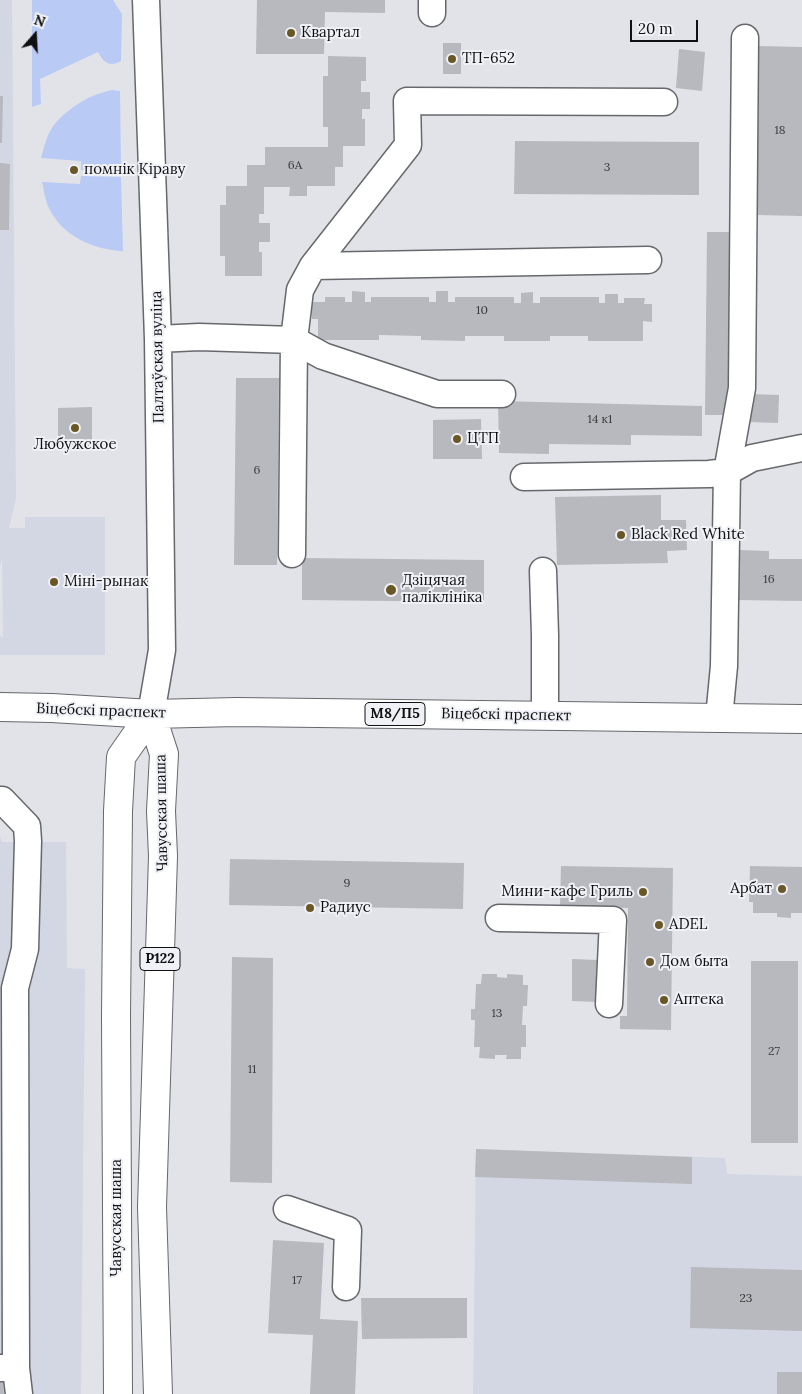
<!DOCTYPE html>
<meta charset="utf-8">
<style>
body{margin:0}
#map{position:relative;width:802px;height:1394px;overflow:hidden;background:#e1e3e9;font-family:Lora,serif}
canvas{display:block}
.north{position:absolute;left:10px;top:10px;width:50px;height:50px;-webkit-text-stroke:4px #eff1f6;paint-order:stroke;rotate:19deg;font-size:14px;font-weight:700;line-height:20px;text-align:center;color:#101012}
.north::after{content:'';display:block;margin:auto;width:18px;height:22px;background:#101012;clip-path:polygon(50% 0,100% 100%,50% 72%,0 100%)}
.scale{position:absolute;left:630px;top:20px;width:68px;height:22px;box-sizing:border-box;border:2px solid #101012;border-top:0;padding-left:6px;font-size:15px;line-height:18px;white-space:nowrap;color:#101012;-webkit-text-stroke:4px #eff1f6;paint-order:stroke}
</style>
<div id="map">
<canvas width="802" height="1394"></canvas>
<div class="north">N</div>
<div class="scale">20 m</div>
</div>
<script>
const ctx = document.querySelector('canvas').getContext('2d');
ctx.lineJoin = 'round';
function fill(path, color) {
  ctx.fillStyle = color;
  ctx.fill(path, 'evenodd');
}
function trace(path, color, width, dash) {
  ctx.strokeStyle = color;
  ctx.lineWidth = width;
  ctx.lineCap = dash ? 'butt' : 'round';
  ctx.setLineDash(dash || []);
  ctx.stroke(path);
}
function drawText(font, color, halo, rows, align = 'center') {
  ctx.font = font + ' Lora,serif';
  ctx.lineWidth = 4;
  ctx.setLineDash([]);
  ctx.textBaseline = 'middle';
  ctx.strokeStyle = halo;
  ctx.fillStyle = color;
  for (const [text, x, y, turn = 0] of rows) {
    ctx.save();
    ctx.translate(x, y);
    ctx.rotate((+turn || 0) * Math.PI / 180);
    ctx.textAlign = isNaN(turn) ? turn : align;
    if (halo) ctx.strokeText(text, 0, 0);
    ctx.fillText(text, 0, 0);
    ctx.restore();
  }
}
const built = new Path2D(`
 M0,0H12L16,498L9,528H25V517H105V655H0V635L3,638L2,559L0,567Z
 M0,836L2,842H66L67,968L85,969L81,1394H0Z
 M476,1149L725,1158L727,1174L802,1176V1394H473Z`);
const green = new Path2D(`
 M32,0H113L122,14L121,61C110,68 103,62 98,52L40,79L41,104L32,107Z
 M112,90L120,91L121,170H81V161L41,158C44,148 46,137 52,128C59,116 80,101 93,96C99,93 106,92 112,90Z
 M81,176L121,177L123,251C94,250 62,236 49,208C45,200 44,190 42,182L80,184Z`);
const building = new Path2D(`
 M257,0H385V13L325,12L324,54H256Z
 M443,43H461V74H443Z
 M759,46L802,47V216L757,215Z
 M679,49L705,52L702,91L676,88Z
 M328,56L366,57V81H361V92H370V109H362V119H365V146H343V167H335V186H307V196H289L290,187H264V214H259V223H270V242H259V252H262V276H225V256H220V205H226V186H247V165H265V147H328V127H323V76H328Z
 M0,96H3L2,143H0Z
 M515,141L699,142V195L514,194Z
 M0,163L10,164L9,230H0Z
 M707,232H732L729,415H705Z
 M352,291L365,292V302H371V297H429V302H436V291H448V302H455V297H514V303H521V293L533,292V303H540V297H599V303H605V294H618V303H624V298H645L644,304H652V322L643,321V341H588V336H550V341H504V336H465V341L421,340V336L379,335V340H318V319H312L311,302H325V297H345V302H352Z
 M236,378H279L277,565H234Z
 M749,394L779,395L778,423L749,422Z
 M498,401L702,406V436L631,435V445L549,444V454L499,453Z
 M92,407V448L58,449V408Z
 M481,419L482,459H433V420Z
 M661,495V520H686L687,550L667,551L668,563L557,565L555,497Z
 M737,550L769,551V559H802V601L736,600Z
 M302,558L484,560V602L302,600Z
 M230,859L464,863L463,909L229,905Z
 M561,866L673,868L671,1030L620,1029V1016H627L628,908L560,907Z
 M750,866L802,867V913H791V918L777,917V913H753V902H749Z
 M232,957L273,958L272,1183L230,1182Z
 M572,959L597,960V1002L572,1001Z
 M751,961H798V1143H751Z
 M482,974H497V977L507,978V974L523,975V985H528L527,1006H523L522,1025H526V1047H521V1059H506L507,1055H495V1059L479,1058L480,1047H474L475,1020H471V1009H475L476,984H481Z
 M476,1149L692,1157V1184L475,1177Z
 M273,1240L324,1243L320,1319L358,1321L355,1394H310L313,1335L268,1333Z
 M691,1267L802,1270V1331L690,1328Z
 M361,1298H467V1338L362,1339Z
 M777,1372H802V1394H777Z
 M2,1378L4,1394H0V1379Z`);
const minor = new Path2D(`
 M146,0L158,339L162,650L151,714
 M432,13V0
 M313,266L648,260
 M158,339L199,337L294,340L292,554
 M502,394H437L323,356L294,340L300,290L313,266L408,145L407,101L664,102
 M524,477L709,474L727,472L742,388L745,38
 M543,571L545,635V715
 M719,718L724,666L727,472L752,458L802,448
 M0,800H2L27,826L28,841L25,949L15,988L16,1368
 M499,918L613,920L609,1004
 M287,1209L348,1230L346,1287
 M0,1368H16L19,1394`);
const major = new Path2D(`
 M0,707L52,708L151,714L237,712L802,719
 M151,714L164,754L161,811L163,856L152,1207L158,1394
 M118,1394L116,1016L118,811L121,757L151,714`);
const markers = [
 [291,33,5,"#6a5726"],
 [452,59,5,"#6a5726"],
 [74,170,5,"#6a5726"],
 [75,428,5,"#6a5726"],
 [457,439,5,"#6a5726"],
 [621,535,5,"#6a5726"],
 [54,582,5,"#6a5726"],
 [391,590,6,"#6a5726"],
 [782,889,5,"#6a5726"],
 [643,892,5,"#6a5726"],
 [310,908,5,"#6a5726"],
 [659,925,5,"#6a5726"],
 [650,962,5,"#6a5726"],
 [664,1000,5,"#6a5726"]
];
const numberNames = [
 ["18",780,131],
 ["6А",295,166],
 ["3",607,168],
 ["10",482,311],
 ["14 к1",600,420],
 ["6",257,471],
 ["16",769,580],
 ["9",347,884],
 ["13",497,1014],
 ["27",774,1052],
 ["11",252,1070],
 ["17",297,1281],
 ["23",746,1299]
];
const shields = [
 [395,714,60],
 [160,959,40]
];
const shieldNames = [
 ["М8/П5",395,714],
 ["Р122",160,959]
];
const poiNames = [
 ["Квартал",301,33],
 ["ТП-652",462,59],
 ["помнік Кіраву",84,170],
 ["ЦТП",467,439],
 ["Любужское",75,445,"center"],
 ["Black Red White",631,535],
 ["Дзіцячая",402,581],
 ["паліклініка",402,598],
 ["Міні-рынак",64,582],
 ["Арбат",772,889,"right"],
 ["Мини-кафе Гриль",633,892,"right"],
 ["Радиус",320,908],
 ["ADEL",669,925],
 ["Дом быта",660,962],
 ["Аптека",674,1000]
];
const streetNames = [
 ["Палтаўская вуліца",158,357,-91],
 ["Віцебскі праспект",101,711,2],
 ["Віцебскі праспект",506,715,1],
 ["Чавусская шаша",162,813,-91],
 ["Чавусская шаша",117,1218,-90]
];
fill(built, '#d2d7e3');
fill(green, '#b9caf5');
fill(building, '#b7b9be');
trace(minor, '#66686c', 29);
trace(major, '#66686c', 30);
trace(minor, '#fff', 26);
trace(major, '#fff', 28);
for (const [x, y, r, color] of markers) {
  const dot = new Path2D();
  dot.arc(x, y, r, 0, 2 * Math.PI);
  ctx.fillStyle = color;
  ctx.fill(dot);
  trace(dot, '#eff1f6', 2);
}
drawText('12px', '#3a3a3d', null, numberNames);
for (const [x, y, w] of shields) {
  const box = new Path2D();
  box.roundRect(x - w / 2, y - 11.5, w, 23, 4);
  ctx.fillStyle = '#eff1f6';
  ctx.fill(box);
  trace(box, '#101012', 1);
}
drawText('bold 14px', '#101012', null, shieldNames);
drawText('15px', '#101012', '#eff1f6', poiNames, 'left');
drawText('15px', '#101012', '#eff1f6', streetNames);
</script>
